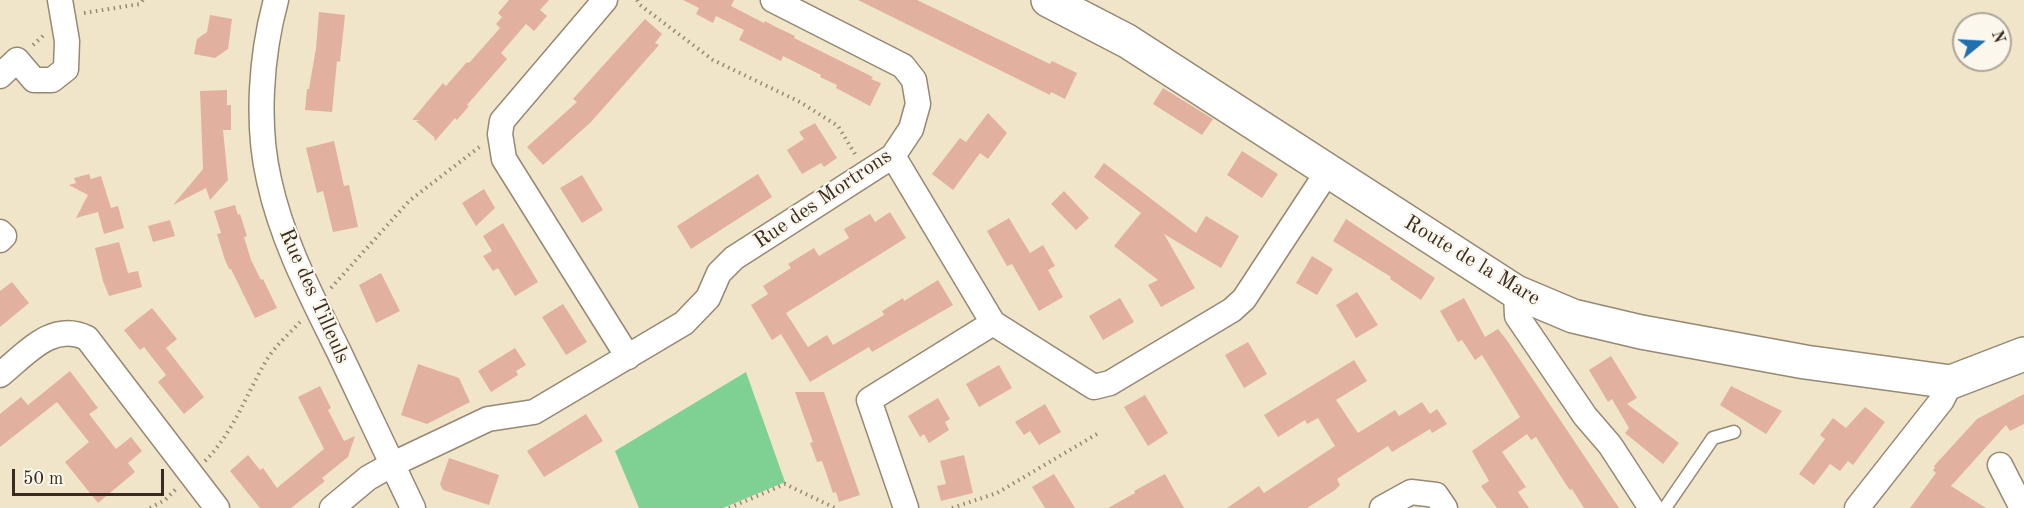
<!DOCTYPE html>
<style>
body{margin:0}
#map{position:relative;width:2024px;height:508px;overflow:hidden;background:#f0e5c9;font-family:"Old Standard TT",serif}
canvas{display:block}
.north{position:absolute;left:1952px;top:12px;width:60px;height:60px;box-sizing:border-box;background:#fbf7ec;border:2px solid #aea59a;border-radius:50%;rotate:72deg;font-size:16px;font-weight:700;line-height:24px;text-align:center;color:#3b2a1e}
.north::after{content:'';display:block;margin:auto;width:21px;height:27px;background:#1f6fb2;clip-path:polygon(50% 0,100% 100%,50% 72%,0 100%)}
.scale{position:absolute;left:12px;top:469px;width:152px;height:27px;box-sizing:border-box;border:3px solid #3b2a1e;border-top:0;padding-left:8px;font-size:18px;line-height:21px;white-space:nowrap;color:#3b2a1e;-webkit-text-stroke:4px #fbf7ec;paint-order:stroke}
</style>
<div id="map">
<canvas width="2024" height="508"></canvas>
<div class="north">N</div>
<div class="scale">50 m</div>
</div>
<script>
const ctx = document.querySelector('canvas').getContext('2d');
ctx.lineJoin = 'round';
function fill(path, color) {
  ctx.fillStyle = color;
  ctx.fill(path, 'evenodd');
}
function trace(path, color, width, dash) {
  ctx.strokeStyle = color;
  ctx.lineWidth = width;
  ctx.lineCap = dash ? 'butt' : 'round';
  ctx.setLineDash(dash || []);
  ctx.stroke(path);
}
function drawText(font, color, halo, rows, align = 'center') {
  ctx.font = font + ' "Old Standard TT",serif';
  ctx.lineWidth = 4.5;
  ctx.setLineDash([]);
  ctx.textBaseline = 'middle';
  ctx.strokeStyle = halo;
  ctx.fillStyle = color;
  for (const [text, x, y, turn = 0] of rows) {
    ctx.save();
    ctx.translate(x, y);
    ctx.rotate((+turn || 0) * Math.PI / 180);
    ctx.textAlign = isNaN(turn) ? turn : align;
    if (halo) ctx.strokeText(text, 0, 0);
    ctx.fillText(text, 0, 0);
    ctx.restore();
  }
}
const green = new Path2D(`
 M746,372L785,482L723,508H639L615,451Z`);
const building = new Path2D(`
 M509,0H549L540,10L547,16L534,31L526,24L501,53L507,59L467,105L469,106L457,120L455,118L435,141L434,137L416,121L421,120H412L443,83L446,86L466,63L470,62L500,28L496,24L502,17L498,13Z
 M683,0H734L731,6L764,23L765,21L774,26L795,36L794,38L873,77L871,79L881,83L870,106L836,88L837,85L820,77L821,75L783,56L781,61L739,40L744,30L716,16L713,23L696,14L699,8Z
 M858,0H917L1050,64L1052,61L1077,73L1065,99L1051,92L1050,95Z
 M319,12L345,15L340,62L337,61L332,112L305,110L307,89H309L316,48Z
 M210,15L232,19L228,49L215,58L194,54L197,39L207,32Z
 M645,19L662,34L655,43L659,45L591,122L543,165L527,147L577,102L573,99Z
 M1163,88L1213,119L1202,135L1153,104Z
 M227,90V105H231V130H223L228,180L210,200L206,188L173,205L203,169L200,91Z
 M988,113L1007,133L988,159L980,153L953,190L932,174L960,138L966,142Z
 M815,123L837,158L824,167L821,163L802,174L787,150L804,139L799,132Z
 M334,141L344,186L349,185L358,227L333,232L323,191L317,193L306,148Z
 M1242,151L1278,174L1262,198L1227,175Z
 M1104,163L1196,233L1206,216L1239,236L1221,268L1164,234L1195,288L1161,307L1148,285L1158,280L1114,246L1141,213L1094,177Z
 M89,174L91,179L101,176L111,208L118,206L124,228L104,234L98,212L76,218L88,195L69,185L76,183L74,178Z
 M758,174L772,197L691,249L677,226Z
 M582,175L603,210L582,223L560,188Z
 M484,189L495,208L476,226L462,203Z
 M1064,191L1089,218L1076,230L1051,204Z
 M235,205L238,215L240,214L247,236L244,237L251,260L261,280L263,279L277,308L255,318L231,269H229L225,260L217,234L221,233L214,211Z
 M890,212L906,238L786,313L808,347L827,335L833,345L884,315L882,311L903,298L904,301L938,280L953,305L872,352L869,347L810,382L781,334L772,340L751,305L768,294L763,286L791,268L788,264L814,248L819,256L849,238L844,229L870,214L875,222Z
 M1009,218L1030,253L1043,245L1055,266L1048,270L1063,297L1039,311L1012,264L1007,266L987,231Z
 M1346,219L1435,278L1421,300L1390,279L1391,277L1333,241Z
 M170,220L175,236L153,242L148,226Z
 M503,223L538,282L515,296L498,268L493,271L483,256L492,251L483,236Z
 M119,242L128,273L138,271L142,287L109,296L103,281L95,248Z
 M1312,256L1333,269L1317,295L1296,283Z
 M381,273L400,311L376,323L359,285Z
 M12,282L29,303L0,327V291Z
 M1357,292L1378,325L1356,338L1336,305Z
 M1120,298L1134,322L1103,340L1089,316Z
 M1464,298L1485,337L1498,329L1506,339L1619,508H1584L1572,489L1570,490L1565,483L1536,437L1531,440L1527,434L1502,452L1526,487L1518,492L1529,508H1497L1481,486L1489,481L1472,451L1520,417L1482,355L1475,360L1462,340L1458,342L1440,311Z
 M563,304L587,342L566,355L542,317Z
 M152,308L177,339L166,348L204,397L184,414L158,382L166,375L144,347L140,350L124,330Z
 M1248,342L1267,374L1244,388L1225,355Z
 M515,348L526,365L516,371L518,375L491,392L478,371Z
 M1611,356L1637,398L1627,404L1679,443L1663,464L1625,433L1629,428L1612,399L1608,402L1589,370Z
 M1354,360L1367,381L1336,400L1358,433L1395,410L1399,416L1422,402L1430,414L1437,409L1447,424L1432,433L1430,429L1392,452L1388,446L1337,479L1340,485L1335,490L1307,508H1227L1259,486L1264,493L1335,446L1318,418L1307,424L1305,420L1278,437L1264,415Z
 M418,364L459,378L470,402L427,424L401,415Z
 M999,365L1012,388L979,407L966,384Z
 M70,371L98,408L89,414L116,449L131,437L142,451L128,463L135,472L98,503L65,462L89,442L57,402L0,447V414L21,397L28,405Z
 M320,386L331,408L328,410L344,441L355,436L348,457L322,478L325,481L291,508H260L230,471L248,455L260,470L263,468L277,488L324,449L298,397Z
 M1731,386L1782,411L1766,434L1720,405Z
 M795,392H824L860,495L839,502L836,492L833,493L822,461L817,462L810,443L813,442Z
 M2024,394V424L2010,431L2006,425L1951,486L1986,508H1910L1936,473L1933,470L1935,468L1934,466L1977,419Z
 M1145,395L1168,433L1148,446L1124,407Z
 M938,398L950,419L945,422L949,430L929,443L924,434L920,437L908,416Z
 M1045,404L1061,432L1039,445L1030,431L1024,435L1015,422Z
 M1865,407L1885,422L1853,465L1848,461L1840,471L1830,464L1814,485L1799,474L1825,439L1820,435L1833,418L1846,428Z
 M586,414L603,441L544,477L527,451Z
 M964,455L973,493L941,501L937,486L946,484L940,461Z
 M449,458L499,475L489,505L443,490L440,484Z
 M1054,474L1075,508H1045L1032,487Z
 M1165,474L1184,508H1108L1135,493L1134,491Z`);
const path = new Path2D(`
 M637,0L640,5L713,60L800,102L838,126L855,154
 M84,13L140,4L143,0
 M33,45L45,34
 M331,288L409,201L482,145
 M205,461C233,433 246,395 266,361C274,347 289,334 300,322
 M150,508L165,500L176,489
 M729,508L785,484L835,508
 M952,508L997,493L1097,434`);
const lane = new Path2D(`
 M1665,508L1713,438L1734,432`);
const street = new Path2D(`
 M276,0C261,55 256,124 269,180C282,241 312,297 339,352C364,404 388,456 413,508
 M605,0L502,121L500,134L504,159L628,357
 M0,76L17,60L34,80H52L66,69L67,41L60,0
 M893,156L993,323L1094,387L1110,383L1232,310L1244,299L1328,171
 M0,232L4,236L0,240
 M1516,292L1517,316L1585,416L1610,445L1651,508
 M0,375C26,354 52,321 87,338L217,508
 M2000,465L2022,508
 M332,508L368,478L391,465L488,419L534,412L684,323L708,298L719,273L734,258L893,156L911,129L918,104L914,80L903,66L773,0
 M906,508L869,400L993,323
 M1382,508L1411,492L1436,495L1445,508
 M1857,508L1942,400L1951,382`);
const secondary = new Path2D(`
 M1048,0L1127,41L1516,292L1573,316L1641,332L1805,362L1951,382L2024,354`);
const streetNames = [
 ["Rue des Mortrons",823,199,-34],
 ["Route de la Mare",1472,261,31],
 ["Rue des Tilleuls",314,296,66]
];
fill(green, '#7ed193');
fill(building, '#e2b09e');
trace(lane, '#968874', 15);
trace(street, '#968874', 27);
trace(secondary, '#968874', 36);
trace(path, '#968874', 4, [1.5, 4.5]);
trace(lane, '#fff', 12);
trace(street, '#fff', 24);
trace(secondary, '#fff', 33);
drawText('21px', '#3b2a1e', '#fbf7ec', streetNames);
</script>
